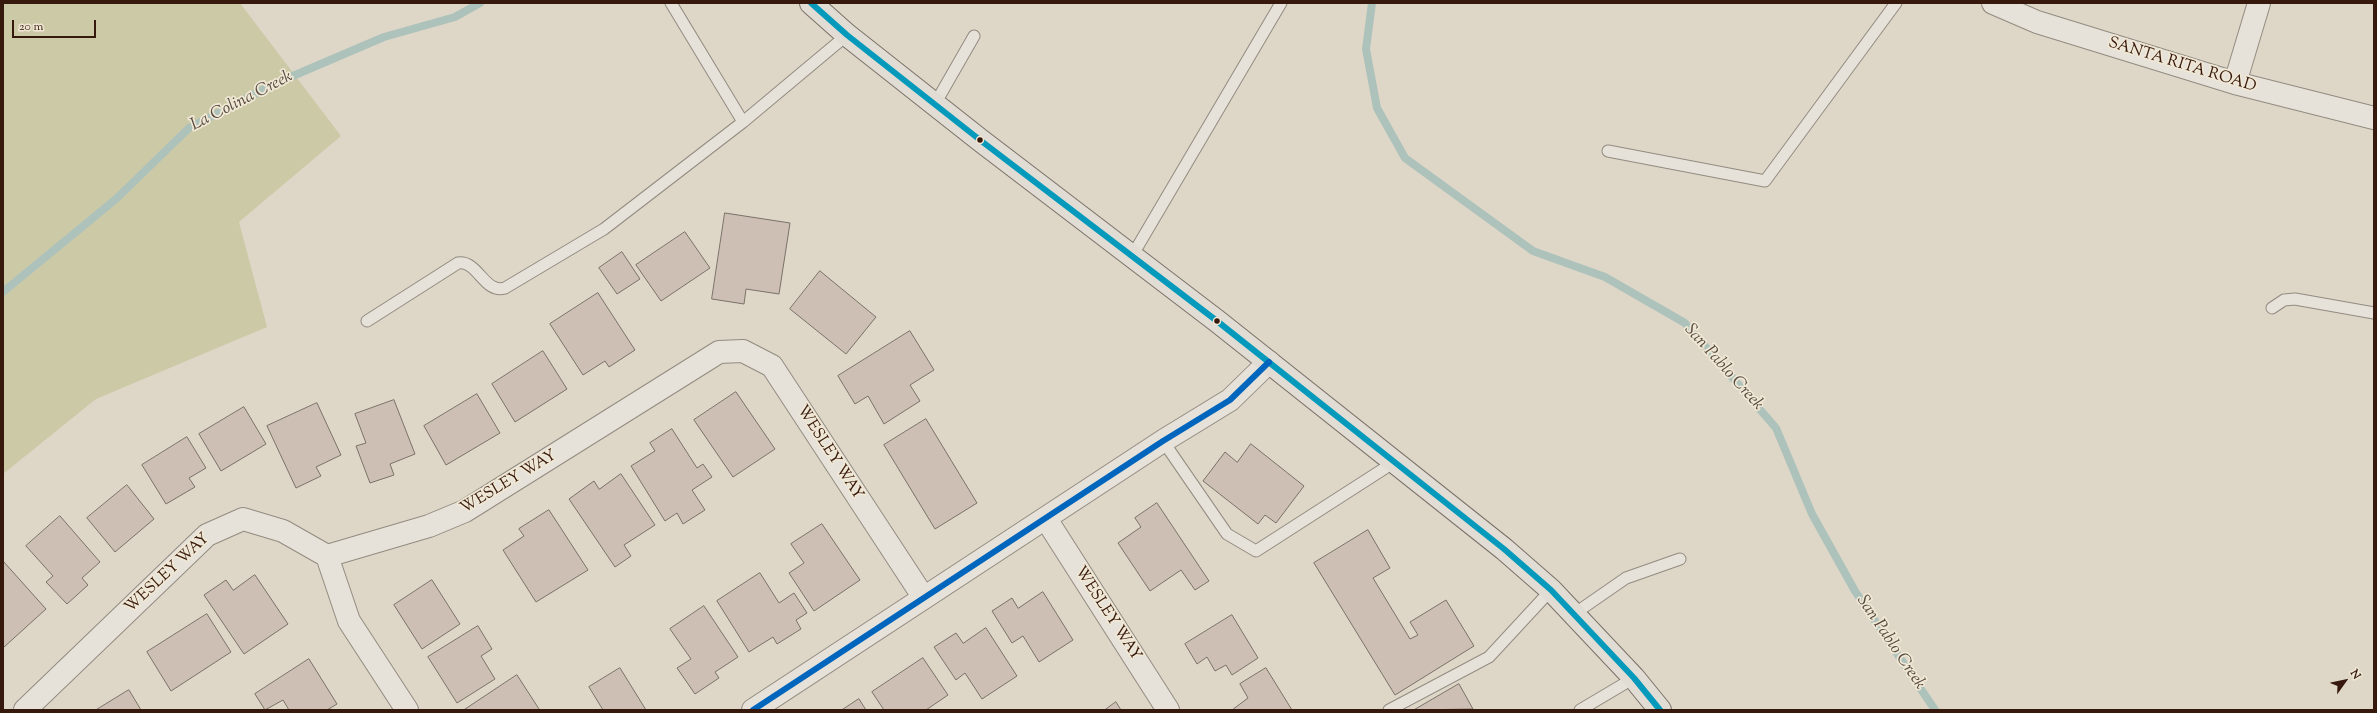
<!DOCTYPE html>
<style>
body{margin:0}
#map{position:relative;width:2377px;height:713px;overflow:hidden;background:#ded7c7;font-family:"Sorts Mill Goudy",serif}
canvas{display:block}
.frame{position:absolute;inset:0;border:4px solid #36180c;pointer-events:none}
.north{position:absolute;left:2325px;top:661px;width:40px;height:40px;-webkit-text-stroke:3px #f0e8d4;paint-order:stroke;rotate:57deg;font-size:11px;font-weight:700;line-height:16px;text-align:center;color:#36180c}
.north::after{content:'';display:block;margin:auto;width:14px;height:18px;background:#36180c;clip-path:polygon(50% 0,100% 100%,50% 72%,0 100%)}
.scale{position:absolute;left:12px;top:20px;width:84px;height:18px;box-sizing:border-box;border:2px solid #36180c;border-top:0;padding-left:5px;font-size:12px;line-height:14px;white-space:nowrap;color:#36180c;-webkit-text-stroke:3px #f0e8d4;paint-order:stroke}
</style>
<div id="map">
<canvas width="2377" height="713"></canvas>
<div class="frame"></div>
<div class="north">N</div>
<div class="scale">20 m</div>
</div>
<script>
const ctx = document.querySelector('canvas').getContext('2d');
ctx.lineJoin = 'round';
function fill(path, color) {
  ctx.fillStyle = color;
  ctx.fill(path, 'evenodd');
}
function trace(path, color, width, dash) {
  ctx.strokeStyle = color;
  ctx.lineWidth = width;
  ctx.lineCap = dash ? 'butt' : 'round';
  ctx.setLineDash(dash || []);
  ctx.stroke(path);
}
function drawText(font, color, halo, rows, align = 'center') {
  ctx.font = font + ' "Sorts Mill Goudy",serif';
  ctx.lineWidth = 3.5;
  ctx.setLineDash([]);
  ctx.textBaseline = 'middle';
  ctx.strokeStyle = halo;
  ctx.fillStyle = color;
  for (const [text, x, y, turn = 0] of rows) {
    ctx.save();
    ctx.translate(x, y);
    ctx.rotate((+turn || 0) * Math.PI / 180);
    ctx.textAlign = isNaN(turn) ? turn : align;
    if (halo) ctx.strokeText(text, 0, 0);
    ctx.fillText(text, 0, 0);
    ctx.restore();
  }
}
const green = new Path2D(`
 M3,3H240L341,136L239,222L267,327L96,399L3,474Z`);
const stream = new Path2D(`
 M1372,3L1366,49L1377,108L1405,158L1533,251L1605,277L1685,323L1776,428L1812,514L1855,591L1935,710
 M3,292L116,199L189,128L274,84L384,37L455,17L480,3`);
const building = new Path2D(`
 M725,213L790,223L779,294L746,289L744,304L712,299Z
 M685,232L710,268L661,301L636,265Z
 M622,252L640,279L617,294L599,268Z
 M820,271L876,317L846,354L790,309Z
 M598,293L635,350L609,367L605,361L583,375L550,324Z
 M910,331L934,370L910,385L920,401L884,424L868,396L855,404L838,376Z
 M543,351L567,389L515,422L492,384Z
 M736,392L775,449L733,477L694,420Z
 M477,394L500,433L446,465L424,426Z
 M394,400L415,454L390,464L394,475L370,483L356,446L366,443L355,414Z
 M317,403L341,455L316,467L321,476L296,488L267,426Z
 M244,407L266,444L221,471L199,434Z
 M926,419L977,503L935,529L884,445Z
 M672,429L697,468L703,464L712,477L692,490L705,510L683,524L677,513L665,521L631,466L655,451L650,443Z
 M187,437L206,468L189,478L195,487L166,504L142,465Z
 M1251,444L1304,486L1276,523L1265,515L1258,524L1203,481L1225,452L1237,462Z
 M621,474L655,525L624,545L631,556L615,567L569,499L594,481L599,489Z
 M127,485L154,519L115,552L87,518Z
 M1157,503L1209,581L1195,590L1181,570L1150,591L1118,543L1141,527L1135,518Z
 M549,510L588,570L536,602L503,550L524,536L519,529Z
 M60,516L100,562L82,578L88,585L67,604L46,582L53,576L26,546Z
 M822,524L860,580L814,611L789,573L804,563L791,544Z
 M1368,530L1390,568L1373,578L1410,639L1418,635L1410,622L1446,600L1474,646L1395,695L1314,563Z
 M3,561L46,609L3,648Z
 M760,573L779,603L794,593L807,613L796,620L801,629L777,644L773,637L749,652L717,601Z
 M255,575L288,624L244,654L204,595L226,580L233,590Z
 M432,580L460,624L422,649L394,605Z
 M1043,592L1073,640L1039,662L1023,636L1012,643L992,611L1012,598L1018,608Z
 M704,606L738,657L715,672L719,678L695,694L677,668L691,659L670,629Z
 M207,614L231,652L171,691L147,652Z
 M1232,615L1258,658L1232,675L1226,665L1215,671L1207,657L1197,664L1185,644Z
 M478,626L492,649L481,656L495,679L457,703L428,657Z
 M986,628L1017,676L982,699L965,673L956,680L934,647L956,633L963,643Z
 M923,658L948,695L926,710H884L872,692Z
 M309,659L337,704L327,710H289L283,700L265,710L255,694Z
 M620,668L646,710H603L589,687Z
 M1266,668L1292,710H1232L1248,698L1240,684Z
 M517,675L539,709L538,710H464Z
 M1459,684L1473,709L1414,710Z
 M129,690L141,710H96Z
 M859,699L866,710H842Z
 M1116,702L1121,710H1105Z`);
const service = new Path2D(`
 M671,3L743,122L847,35
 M935,104L974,36
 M1608,151L1765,181L1896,3
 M1132,256L1281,3
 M2272,308L2284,300L2295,299L2374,313
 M367,321L458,263C478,260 484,294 505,288L604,229L743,122
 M1163,441L1227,534L1256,551L1396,461
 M1574,614L1626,578L1680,559
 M1389,710L1489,657L1551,590
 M1580,710L1634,678`);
const minor = new Path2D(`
 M1993,3L2037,22L2235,83L2374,118
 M2235,83L2259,3
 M1046,519L1168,710
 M327,556L349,621L407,710
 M25,710L207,535L243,519L283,531L327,556L429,526L465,511L719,352L743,351L772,366L924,598
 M753,710L1163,441L1230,400L1269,362`);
const primary = new Path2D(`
 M811,3L847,35L980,140L1217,321L1504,549L1551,590L1634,678L1660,710`);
const bus1 = new Path2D(`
 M811,3L847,35L980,140L1217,321L1504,549L1551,590L1634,678L1660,710`);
const bus2 = new Path2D(`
 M753,710L1163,441L1230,400L1269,362`);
const markers = [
 [980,140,3.5,"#36180c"],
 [1217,321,3.5,"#36180c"]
];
const streetNames = [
 ["SANTA RITA ROAD",2182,66,17],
 ["WESLEY WAY",829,453,57],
 ["WESLEY WAY",509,483,-31],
 ["WESLEY WAY",168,574,-43],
 ["WESLEY WAY",1107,614,57]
];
const waterNames = [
 ["La Colina Creek",242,102,-27],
 ["San Pablo Creek",1723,368,48],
 ["San Pablo Creek",1890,643,56]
];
fill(green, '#ccc9a7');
trace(stream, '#aec2bc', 8);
fill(building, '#cdbfb3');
trace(building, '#7a7168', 1);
trace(service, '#928b80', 13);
trace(minor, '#928b80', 24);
trace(primary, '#7a7168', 24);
trace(service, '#e6e2da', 11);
trace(minor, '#e6e2da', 22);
trace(primary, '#e1ddd4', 22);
trace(bus1, '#059abb', 6);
trace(bus2, '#0065bd', 6);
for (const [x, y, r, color] of markers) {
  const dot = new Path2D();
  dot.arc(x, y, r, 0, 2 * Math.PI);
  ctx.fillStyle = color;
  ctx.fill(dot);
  trace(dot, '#f0e8d4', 1.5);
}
drawText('16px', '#36180c', '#f0e8d4', streetNames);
drawText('italic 17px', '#544840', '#f0e8d4', waterNames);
</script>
